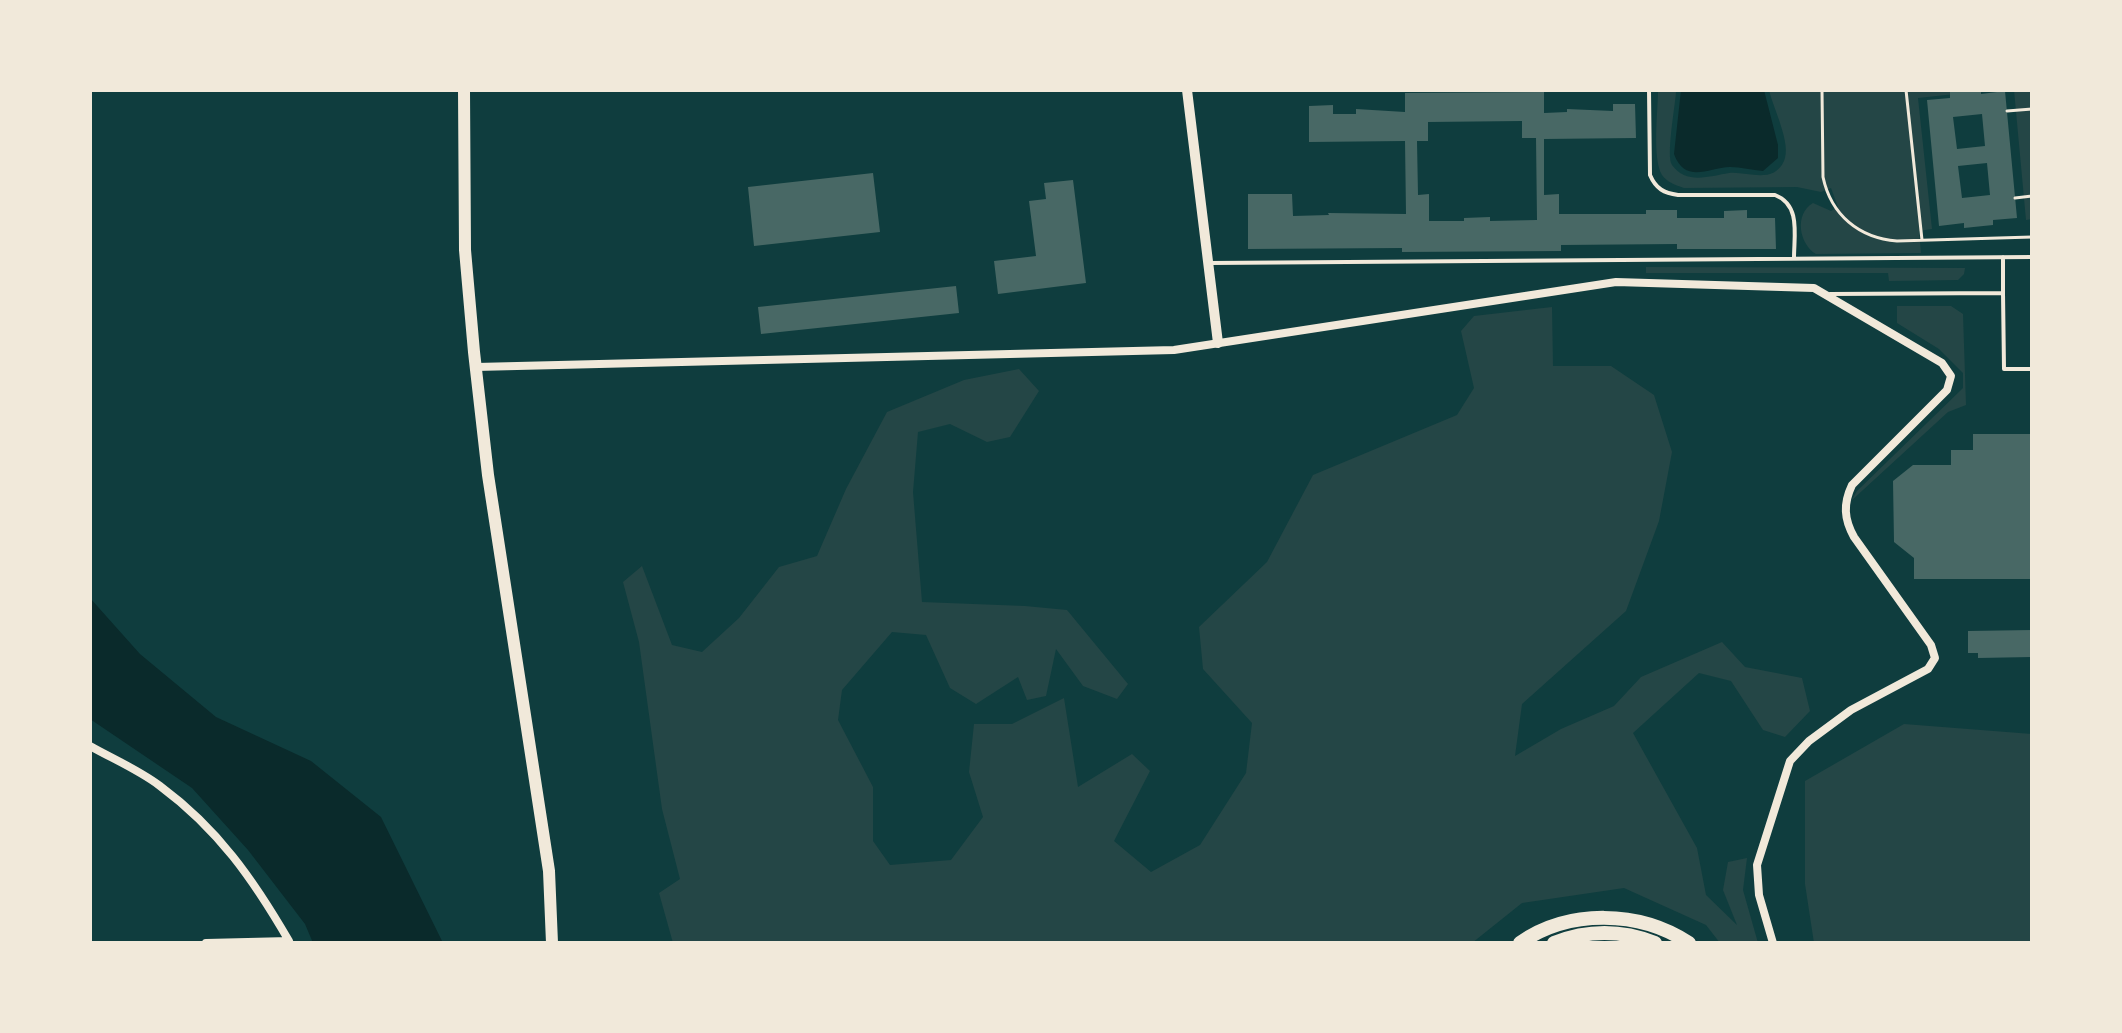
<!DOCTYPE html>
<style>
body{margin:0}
#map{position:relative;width:2122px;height:1033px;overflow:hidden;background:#0f3d3e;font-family:"DejaVu Sans",sans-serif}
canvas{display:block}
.frame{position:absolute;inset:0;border:92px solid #f1e9da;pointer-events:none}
</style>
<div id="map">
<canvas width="2122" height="1033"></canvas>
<div class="frame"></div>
</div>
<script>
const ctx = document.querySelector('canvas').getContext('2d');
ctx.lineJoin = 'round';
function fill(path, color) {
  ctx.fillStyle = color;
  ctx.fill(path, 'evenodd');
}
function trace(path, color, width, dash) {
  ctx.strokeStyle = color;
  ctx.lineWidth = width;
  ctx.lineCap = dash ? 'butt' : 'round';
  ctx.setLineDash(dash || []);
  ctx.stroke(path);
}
const green = new Path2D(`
 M1658,90L1676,92C1675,107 1666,156 1672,165C1686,185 1710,176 1729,173C1747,171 1773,185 1784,161C1792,144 1773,108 1769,90H1992L1918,98L1932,229L1919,231L1921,253L1816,254C1799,244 1794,214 1813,203L1831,211L1838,207L1831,188L1821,192L1797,187L1684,188C1675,185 1667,182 1662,175C1652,158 1658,111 1658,90Z
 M2014,90H2032V219L2026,220Z
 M1646,267L1965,268L1964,274L1958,280L1889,281L1888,273H1646Z
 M1897,306H1951L1963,314L1966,405L1948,412L1851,501L1857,491L1963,388V373L1939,349L1897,323Z
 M1552,307L1553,366H1611L1654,395L1672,452L1659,521L1626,611L1522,704L1515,756L1561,729L1614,706L1641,677L1722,642L1745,667L1802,678L1810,711L1785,737L1763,730L1731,681L1699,673L1633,733L1697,848L1706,895L1737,925L1723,890L1728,862L1747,858L1743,890L1758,943H1720L1706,925L1624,888L1522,903L1472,943H673L659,893L680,879L662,809L639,642L623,582L642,566L672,645L702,652L739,618L779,567L817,556L846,489L887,412L964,380L1019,369L1039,391L1010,437L987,442L950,424L918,432L913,492L922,602L1025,606L1067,610L1128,684L1117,699L1083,686L1056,649L1046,696L1027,700L1018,677L976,704L950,688L926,635L892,632L842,690L838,720L873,787V841L890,865L951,860L983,817L969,772L974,724H1012L1064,698L1078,787L1132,754L1150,771L1114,841L1151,872L1200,845L1246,773L1252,723L1203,669L1199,627L1267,562L1313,475L1457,415L1474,388L1461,331L1474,316Z
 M1904,724L2032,734V943H1814L1805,884V781Z`);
const water = new Path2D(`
 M1681,90H1764L1778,145V158L1763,171C1752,170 1741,167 1730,167C1708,168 1685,184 1674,154Z
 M90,598L140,654L216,717L311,761L381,817L443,943H313L305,924L248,850L192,788L90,719Z`);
const building = new Path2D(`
 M1981,90V94L2005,91L2017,218L1993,220V225L1964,228V223L1939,226L1927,100L1950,98V92ZM1982,114L1985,146L1957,149L1953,117ZM1987,163L1990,195L1962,198L1958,166Z
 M1544,92V113L1567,112V109L1613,111V104H1635L1636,138L1544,139V195L1559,194V214H1646V210H1677V218H1724V211L1747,210V218H1775L1776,249H1677V244L1561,245V251L1402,252V248L1248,249V194H1292L1293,216L1329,215L1328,213L1406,214L1405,141L1309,142V106L1333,105V114H1356V109L1405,112V93ZM1522,121V138H1536L1537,220L1490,221V217L1464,218V221H1429V194L1418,195L1417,141H1428V122Z
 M873,173L880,232L754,246L748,187Z
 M1073,180L1086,283L998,294L994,261L1036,256L1029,201L1046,199L1044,183Z
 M956,286L959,313L761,334L758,307Z
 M1973,434H2032V579H1914V558L1894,542L1893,481L1913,465H1951V450H1973Z
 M2032,630V657L1978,658V653H1968V631Z`);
const path = new Path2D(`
 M1822,90L1823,177C1831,215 1859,238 1897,241L2032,237
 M1906,90L1922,240
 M2007,111L2032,109
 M2015,198L2032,196`);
const service = new Path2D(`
 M1649,90L1650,175C1656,189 1664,193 1678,195H1775C1801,205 1794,235 1794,258
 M1210,263L2032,257
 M2003,293L2004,369H2032
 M1830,294L2003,293V257`);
const minor = new Path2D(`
 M476,367L1174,350L1616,282L1814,288L1942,363L1951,376L1947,390L1852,485C1843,504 1844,519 1854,537L1931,645L1935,658L1928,669L1851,710L1809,741L1790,761L1757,865L1759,895L1773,943
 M90,746C113,759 139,770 160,786C218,829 253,879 289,941L206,943`);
const tertiary = new Path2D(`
 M1187,90L1218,343`);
const primary = new Path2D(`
 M464,90L465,250L474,352L488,475L549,871L552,943`);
const motorway = new Path2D(`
 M1520,943C1569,909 1639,910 1689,943
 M1554,943C1587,930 1622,930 1655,943`);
fill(green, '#244646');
fill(water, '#0a2a2b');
fill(building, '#486865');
trace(path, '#f1e9da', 3);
trace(service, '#f1e9da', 4);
trace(minor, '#f1e9da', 8);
trace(tertiary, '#f1e9da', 10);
trace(primary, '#f1e9da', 12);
trace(motorway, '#f1e9da', 14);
</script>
